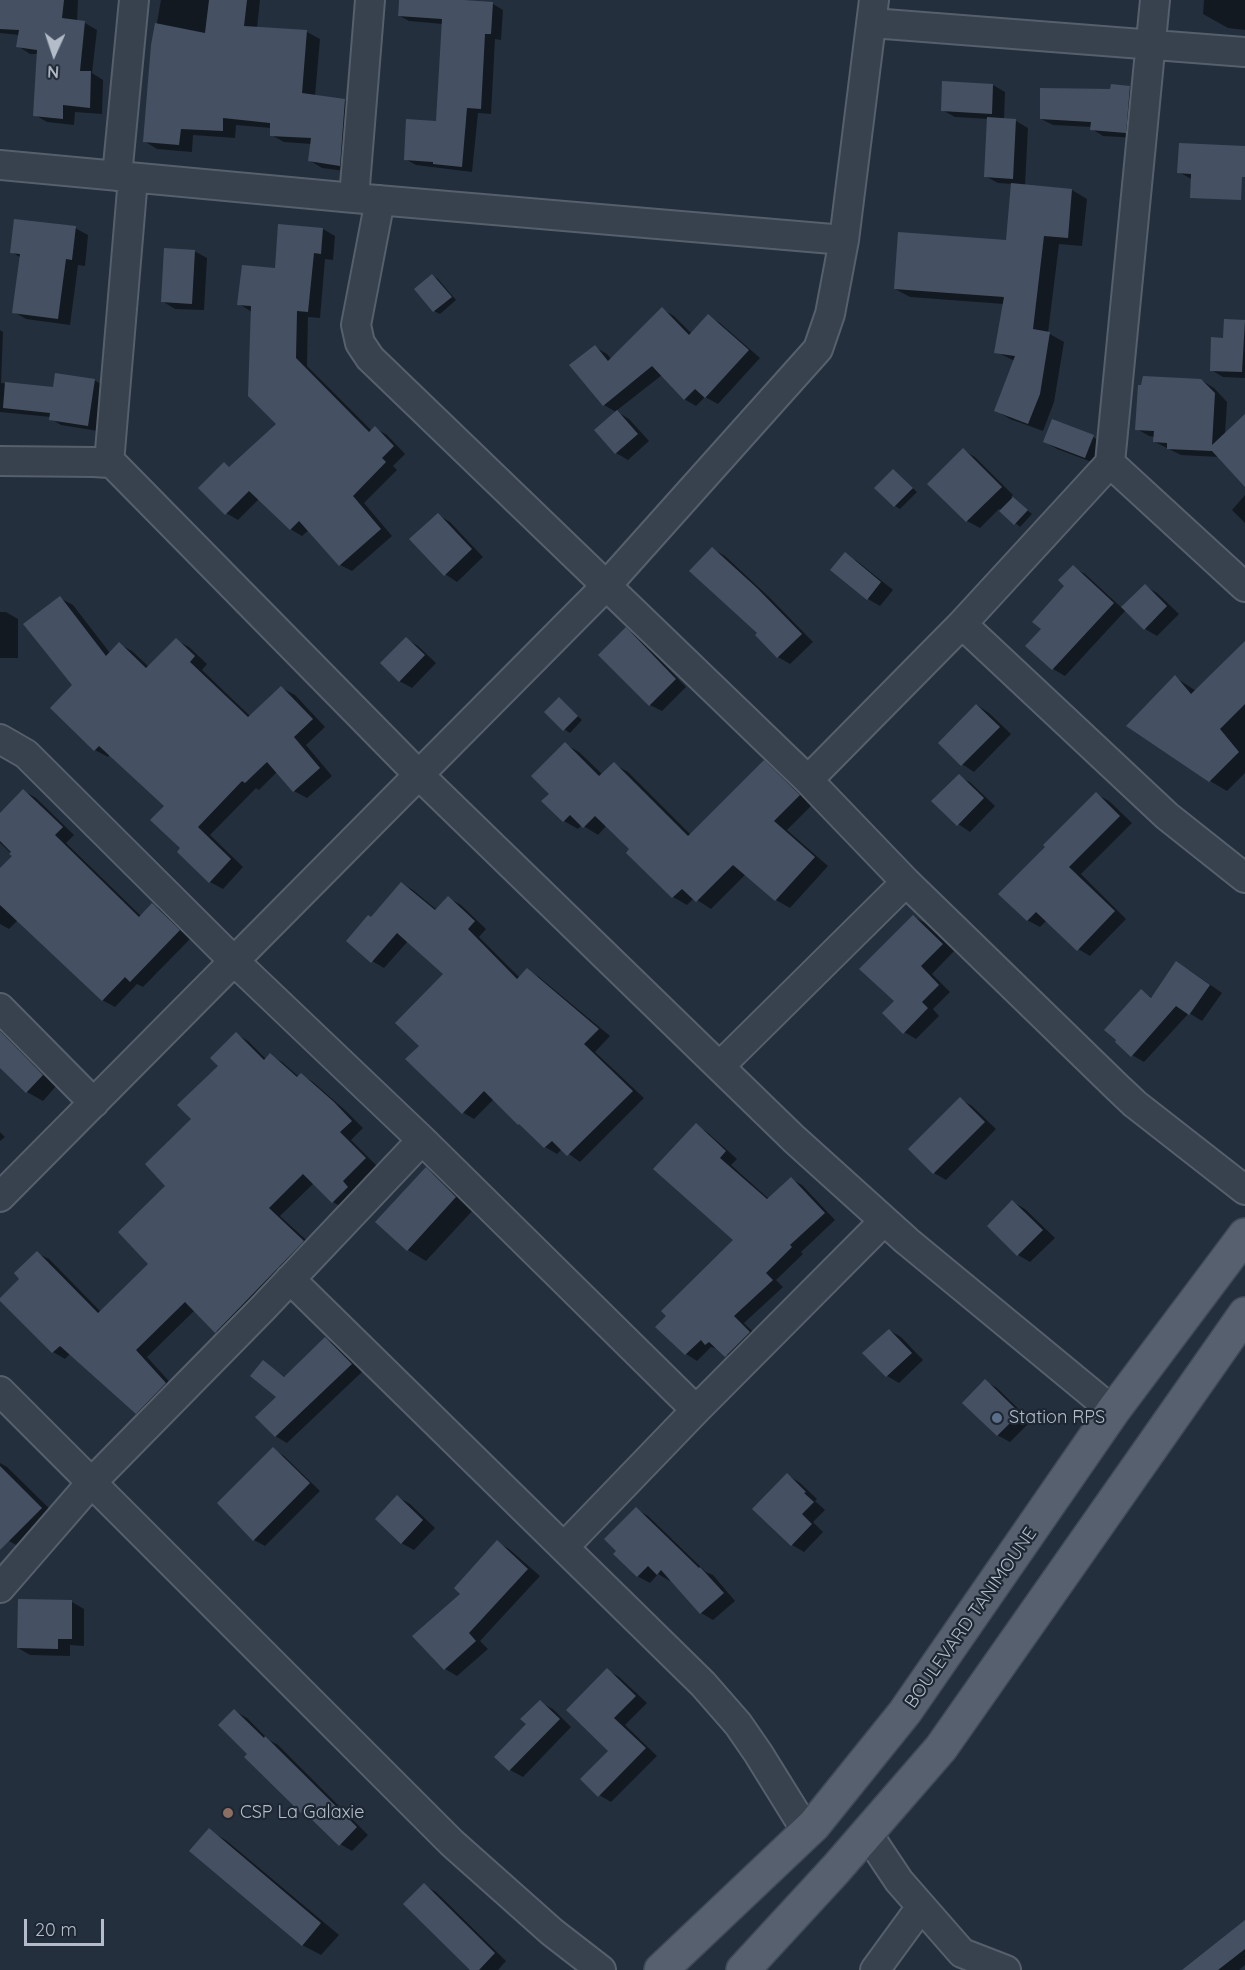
<!DOCTYPE html>
<style>
body{margin:0}
#map{position:relative;width:1245px;height:1970px;overflow:hidden;background:#242f3e;font-family:Quicksand,sans-serif}
canvas{display:block}
.north{position:absolute;left:24px;top:24px;width:60px;height:60px;-webkit-text-stroke:4px #1d2633;paint-order:stroke;rotate:183deg;font-size:16px;font-weight:700;line-height:24px;text-align:center;color:#b4bcc9}
.north::after{content:'';display:block;margin:auto;width:21px;height:27px;background:#b4bcc9;clip-path:polygon(50% 0,100% 100%,50% 72%,0 100%)}
.scale{position:absolute;left:24px;top:1919px;width:80px;height:27px;box-sizing:border-box;border:3px solid #b4bcc9;border-top:0;padding-left:8px;font-size:18px;line-height:21px;white-space:nowrap;color:#b4bcc9;-webkit-text-stroke:4px #1d2633;paint-order:stroke}
</style>
<div id="map">
<canvas width="1245" height="1970"></canvas>
<div class="north">N</div>
<div class="scale">20 m</div>
</div>
<script>
const ctx = document.querySelector('canvas').getContext('2d');
ctx.lineJoin = 'round';
function fill(path, color) {
  ctx.fillStyle = color;
  ctx.fill(path, 'evenodd');
}
function trace(path, color, width, dash) {
  ctx.strokeStyle = color;
  ctx.lineWidth = width;
  ctx.lineCap = dash ? 'butt' : 'round';
  ctx.setLineDash(dash || []);
  ctx.stroke(path);
}
function drawText(font, color, halo, rows, align = 'center') {
  ctx.font = font + ' Quicksand,sans-serif';
  ctx.lineWidth = 4.5;
  ctx.setLineDash([]);
  ctx.textBaseline = 'middle';
  ctx.strokeStyle = halo;
  ctx.fillStyle = color;
  for (const [text, x, y, turn = 0] of rows) {
    ctx.save();
    ctx.translate(x, y);
    ctx.rotate((+turn || 0) * Math.PI / 180);
    ctx.textAlign = isNaN(turn) ? turn : align;
    if (halo) ctx.strokeText(text, 0, 0);
    ctx.fillText(text, 0, 0);
    ctx.restore();
  }
}
const shadow = new Path2D(`
 M0,0H78L77,22L85,23L97,30L92,73L103,80L102,114L75,112L74,125L47,122L35,115L38,54H30L18,46L19,35L0,33Z
 M161,0H260L257,28L307,32L320,39L315,96L345,101L358,108L353,172L322,168L309,160L312,144L284,142L271,135V128L236,125L235,138L193,135L192,152L157,149L144,141L153,45Z
 M399,0H445L493,4L503,10L501,40L495,39L491,114L478,113L472,172L416,165L405,159L438,122L443,24L409,21L398,15Z
 M1204,0H1245V30L1228,28L1203,14Z
 M993,85L1005,92L1004,120L1016,121L1028,128L1025,186L1072,190L1087,199L1082,246L1059,244L1048,333L1064,342L1054,402L1043,431L1010,419L995,410L1015,361L996,352L1004,304L910,297L895,289L1007,241L1013,184L998,183L985,176L989,119L955,117L942,110Z
 M1130,87L1141,94L1137,138L1103,136L1092,129V127L1053,125L1041,119L1112,91Z
 M1180,145L1198,183L1179,172Z
 M75,228L88,235L85,266L78,265L70,325L26,319L14,312L21,258L12,252Z
 M323,229L335,236L333,260L325,259L320,318L308,317L307,366L372,431L375,428L387,435L405,454L393,466L397,470L364,503L392,536L352,571L340,565L309,530L302,536L290,529L259,499L238,520L226,513L231,468L279,424L252,312L239,304Z
 M194,251L207,258L204,310L175,309L162,301Z
 M433,276L438,279L456,300L440,314L434,311Z
 M662,309L674,316L692,334L708,316L720,323L760,358L718,404L705,397L696,406L684,399L662,375L616,411L629,419L649,441L628,460L616,453V412L604,405L595,347L607,354L612,360Z
 M1225,321L1245,322V378L1223,377L1211,370L1224,340Z
 M0,330L3,332L1,383L55,388L94,380L105,386L98,431L61,425L51,419V417L0,412Z
 M1201,380L1214,388L1227,402L1225,435L1245,425V484L1219,457L1181,455L1155,442V437L1149,436L1137,429Z
 M1093,437L1105,444L1097,464L1057,449L1045,442Z
 M963,450L975,457L1013,495L1011,497L1032,514L1020,527L999,509L980,528L967,521L929,484Z
 M894,471L917,492L900,509L895,506Z
 M1245,495V523L1232,510Z
 M438,515L450,522L483,557L457,582L445,574Z
 M713,549L725,556L769,597L813,642L790,664L778,657L759,633Z
 M845,554L857,561L893,590L880,606L868,599Z
 M1073,567L1085,574L1122,608L1145,586L1157,593L1179,614L1157,636L1145,629L1126,610L1065,676L1053,669L1043,629L1067,586Z
 M60,598L73,605L110,653L119,644L132,651L149,667L176,640L189,647L207,664L202,670L251,717L282,688L295,695L325,727L306,745L332,776L307,798L294,791L277,772L259,790L256,788L210,835L243,867L223,889L210,882L166,806L110,754L108,757L95,750L74,686Z
 M0,612H6L18,619V658H0Z
 M626,629L637,636L686,687L662,711L650,705Z
 M406,639L418,646L436,663L412,688L399,681Z
 M1245,656V773L1227,791L1210,781L1175,677L1196,691Z
 M560,699L582,720L570,733L564,729Z
 M977,705L989,713L1011,734L974,772L962,764Z
 M565,744L579,752L603,775L614,764L628,772L691,835L764,762L778,770L813,804L787,830L828,866L790,908L776,900L746,874L711,909L694,898L687,905L673,897L628,853L632,849L607,825L598,835L582,825L578,829L564,821L551,794Z
 M959,776L971,783L995,806L970,832L958,824Z
 M24,791L36,798L74,835L66,843L141,916L153,905L165,912L191,938L143,987L137,984L115,1007L102,1000L18,920L9,929L0,924V870L14,856L0,843V815Z
 M1096,794L1109,801L1132,823L1081,874L1126,919L1090,956L1078,949L1047,920L1040,927L1027,920Z
 M401,883L413,890L437,910L449,898L461,905L486,929L479,937L520,978L527,970L539,977L610,1036L595,1052L644,1098L580,1162L562,1149L557,1154L545,1147L494,1099L474,1119L462,1112L421,1046L445,974L408,941L384,968L372,961V919Z
 M913,916L925,923L954,951L932,974L950,992L933,1009L939,1016L916,1039L904,1032L896,1001Z
 M1189,970L1222,993L1202,1021L1189,1013L1144,1062L1132,1055L1142,991L1152,998Z
 M0,1023L57,1085L43,1101L27,1092L0,1066Z
 M236,1034L248,1041L266,1059L270,1055L282,1062L299,1077L301,1075L313,1082L346,1111L363,1128L351,1140L377,1166L354,1189L359,1194L345,1209L333,1202L314,1183L280,1216L315,1248L228,1338L216,1331L195,1310L147,1357L177,1390L149,1419L137,1413L71,1353L65,1359L53,1352L1,1299L21,1279L37,1253L49,1259L101,1312L151,1264L167,1186L194,1119Z
 M960,1099L972,1106L996,1129L946,1180L934,1173Z
 M696,1125L707,1132L737,1159L731,1165L769,1199L791,1179L802,1185L835,1220L801,1252L803,1254L776,1280L783,1287L744,1323L760,1339L737,1362L719,1349L711,1347L697,1361L686,1354L657,1327L735,1240Z
 M0,1132L5,1137L0,1141Z
 M426,1169L445,1180L474,1209L426,1261L408,1250Z
 M1013,1202L1025,1209L1055,1238L1030,1262L1018,1255L989,1226Z
 M889,1330L901,1337L923,1360L899,1383L887,1376Z
 M325,1339L337,1345L363,1371L287,1443L275,1436L278,1397L263,1362L286,1378Z
 M985,1381L997,1388L1031,1421L1010,1442L997,1435Z
 M273,1449L284,1456L320,1491L265,1546L254,1540Z
 M0,1463L7,1467L60,1519L27,1551L9,1541L0,1532Z
 M787,1475L799,1482L817,1499L815,1501L825,1510L813,1522L823,1532L804,1552L792,1545Z
 M398,1497L410,1504L435,1528L414,1550L401,1543Z
 M636,1509L648,1516L706,1572L713,1575L735,1601L713,1620L701,1613L671,1579L670,1581L658,1574L650,1583L637,1576Z
 M497,1542L509,1549L540,1576L480,1641L488,1649L457,1676L445,1669L462,1594Z
 M72,1602L84,1609V1646L70,1645V1656L30,1655L18,1648Z
 M607,1670L619,1677L647,1703L625,1725L657,1756L611,1802L599,1795L610,1750Z
 M540,1702L553,1709L571,1727L523,1777L510,1770L496,1757L528,1724Z
 M235,1711L247,1718L269,1740L278,1745L368,1835L352,1851L340,1844L313,1818L302,1812L250,1754Z
 M209,1830L227,1841L339,1935L321,1955L302,1945Z
 M424,1885L436,1892L506,1961L498,1970H472Z
 M1245,1922V1965L1239,1970H1184Z`);
const building = new Path2D(`
 M0,0H64L62,18L85,21L80,71H91L90,108L63,105V119L33,116L37,50L16,47L19,30L0,29Z
 M209,0H247L244,26L307,30L302,93L345,99L340,166L308,161L311,138L270,136V123L223,118V131L181,129L179,145L143,142L151,45L155,23L205,33Z
 M399,0H464L493,2L491,34H485L481,109L467,108L462,167L433,164V162L404,160L406,119L436,121L442,19L398,16Z
 M942,81L993,84L992,114L941,111Z
 M1111,84L1130,86L1126,133L1090,130L1091,122L1040,119V88L1110,89Z
 M987,117L1016,119L1013,179L984,177Z
 M1179,143L1245,146V177H1242L1241,200L1190,198L1191,174L1177,173Z
 M1011,183L1072,189L1068,238L1044,236L1033,329L1050,332L1040,394L1028,424L994,411L1015,356L994,353L1004,297L894,289L898,232L1006,240Z
 M14,219L76,226L72,260L66,259L58,319L12,313L20,254L10,253Z
 M278,224L323,228L321,254L314,253L308,312L297,311L296,358L369,432L375,426L394,446L382,458L386,462L353,496L381,529L339,566L299,521L290,530L249,491L225,515L198,488L224,462L229,467L276,424L248,396L251,306L237,305L242,265L275,268Z
 M164,248L195,250L192,304L161,302Z
 M432,274L452,297L433,312L414,289Z
 M662,307L689,335L708,314L749,350L705,398L695,389L684,400L652,366L603,406L569,365L595,345L608,361Z
 M1224,319L1245,320L1242,372L1210,371L1211,337L1223,338Z
 M55,373L95,379L88,426L49,420L50,413L3,408L5,382L53,387Z
 M1143,376L1201,379L1215,393L1212,445L1245,414V487L1212,451L1167,449V443L1153,442L1154,431L1135,430L1138,385H1141Z
 M617,410L638,434L615,454L594,430Z
 M1052,419L1094,435L1085,458L1043,442Z
 M963,448L1002,487L966,522L927,484Z
 M893,469L913,488L894,507L874,488Z
 M1013,497L1028,510L1014,525L999,511Z
 M438,513L472,549L444,576L409,539Z
 M712,547L757,588L802,634L777,658L755,635L757,633L689,571Z
 M845,552L881,582L867,600L830,570Z
 M1073,565L1114,603L1052,670L1025,646L1041,629L1032,622L1064,586L1058,580Z
 M1145,584L1167,606L1144,630L1121,607Z
 M60,596L106,656L119,642L146,668L176,638L195,656L190,662L248,717L281,686L313,719L294,737L320,768L293,792L267,762L245,783L242,781L198,827L231,859L209,883L177,852L180,848L150,820L164,806L99,746L94,751L50,708L72,685L23,624Z
 M626,627L676,679L649,706L598,655Z
 M406,637L425,655L399,682L380,663Z
 M1245,641V704L1220,729L1239,752L1209,782L1126,726L1175,675L1191,694Z
 M559,697L578,716L563,731L544,712Z
 M976,704L1000,727L961,766L938,743Z
 M565,742L599,776L614,762L688,836L764,760L800,795L774,821L815,857L775,901L733,865L696,902L682,889L672,898L626,853L629,849L595,816L583,828L570,815L563,822L541,801L549,794L531,776Z
 M959,774L984,798L957,826L931,801Z
 M23,789L63,827L55,835L139,917L152,903L180,930L130,982L125,977L102,1001L0,905V868L12,856L9,854L11,852L0,841V813Z
 M1096,792L1120,816L1069,867L1115,911L1077,951L1036,912L1027,921L998,894L1045,847L1043,845Z
 M401,882L435,910L448,896L475,921L468,929L517,979L527,968L599,1029L584,1044L633,1091L567,1156L552,1141L544,1148L519,1124L518,1125L484,1091L462,1114L405,1059L419,1046L395,1023L443,974L397,933L371,963L346,941L368,915L371,917Z
 M913,915L943,944L921,966L939,985L922,1002L928,1008L903,1034L882,1013L894,1001L859,969Z
 M1176,961L1210,985L1189,1015L1176,1006L1131,1057L1115,1042L1116,1040L1104,1030L1141,989L1151,998Z
 M0,1031L43,1075L26,1093L0,1068Z
 M236,1032L264,1060L270,1053L297,1077L301,1073L334,1102L352,1121L340,1132L366,1158L343,1181L348,1187L332,1203L303,1174L269,1208L304,1241L215,1333L185,1302L136,1350L166,1383L136,1414L60,1346L52,1353L0,1301V1298L19,1279L14,1273L37,1251L98,1313L148,1264L118,1232L165,1186L145,1164L191,1119L177,1105L218,1066L210,1058Z
 M960,1097L985,1122L933,1174L908,1149Z
 M696,1123L726,1151L720,1158L767,1199L791,1177L825,1213L790,1245L792,1247L766,1273L773,1280L734,1316L750,1332L725,1357L709,1342L705,1345L701,1340L685,1355L655,1327L666,1316L661,1311L733,1240L653,1169Z
 M426,1167L456,1197L407,1251L375,1222Z
 M1012,1200L1043,1230L1017,1256L987,1226Z
 M889,1329L912,1353L886,1377L862,1353Z
 M325,1337L352,1364L275,1437L255,1417L276,1397L250,1376L263,1360L284,1377Z
 M985,1379L1020,1413L997,1436L962,1403Z
 M273,1447L310,1483L253,1541L217,1503Z
 M0,1466L42,1508L0,1550Z
 M787,1473L806,1492L804,1493L814,1502L802,1514L812,1524L791,1546L752,1509Z
 M397,1495L423,1520L401,1544L375,1519Z
 M636,1507L699,1568L700,1567L724,1593L700,1614L661,1570L657,1575L648,1566L637,1577L613,1554L616,1551L604,1539Z
 M497,1540L528,1569L469,1633L476,1641L444,1670L412,1636L460,1594L454,1588Z
 M18,1599L72,1600V1639H58V1649L17,1648Z
 M607,1668L636,1696L614,1718L646,1748L598,1797L580,1779L608,1751L566,1710Z
 M540,1700L560,1719L509,1771L494,1757L526,1724L520,1719Z
 M234,1709L264,1738L265,1736L357,1827L339,1846L303,1811L301,1813L244,1757L247,1754L218,1725Z
 M209,1828L321,1923L302,1946L189,1851Z
 M424,1883L495,1953L479,1970H470L403,1904Z
 M1245,1920V1949L1218,1970H1182Z`);
const street = new Path2D(`
 M1155,0L1110,463L1245,587
 M872,23L1245,52
 M0,165L354,198L844,240
 M117,176L134,0
 M354,198L370,0
 M380,200L356,325L360,343L370,358L808,780L906,882L1117,1087L1135,1104L1245,1190
 M0,461L94,462L109,463L115,466L419,775L794,1139L907,1241L1113,1411
 M109,463L133,178
 M962,624L1167,816L1245,878
 M0,739L26,754L233,960L422,1140L696,1410
 M808,780L962,624L1110,463
 M0,1008L94,1103
 M720,1066L906,882
 M0,1197L606,586L818,349L830,314L844,240L874,0
 M290,1279L703,1684L738,1724L758,1753L807,1832
 M0,1391L452,1843L552,1932L601,1970
 M565,1546L696,1410L884,1221
 M0,1588L92,1482L262,1309L422,1140
 M867,1833L899,1881L962,1953L1006,1970
 M875,1970L921,1907`);
const primary = new Path2D(`
 M661,1970L814,1825L905,1712L1113,1411L1245,1235
 M743,1970L836,1869L941,1748L1245,1314`);
const markers = [
 [997,1418,6,"#5c6f8a"],
 [228,1813,6,"#8d6e63"]
];
const poiNames = [
 ["Station RPS",1009,1418],
 ["CSP La Galaxie",240,1813]
];
const streetNames = [
 ["BOULEVARD TANIMOUNE",971,1618,-55]
];
fill(shadow, '#0007');
fill(building, '#455162');
trace(street, '#565f6c', 32);
trace(primary, '#414a57', 36);
trace(street, '#38414e', 28);
trace(primary, '#56606e', 33);
for (const [x, y, r, color] of markers) {
  const dot = new Path2D();
  dot.arc(x, y, r, 0, 2 * Math.PI);
  ctx.fillStyle = color;
  ctx.fill(dot);
  trace(dot, '#1d2633', 2);
}
drawText('18px', '#b4bcc9', '#1d2633', poiNames, 'left');
drawText('18px', '#b4bcc9', '#1d2633', streetNames);
</script>
